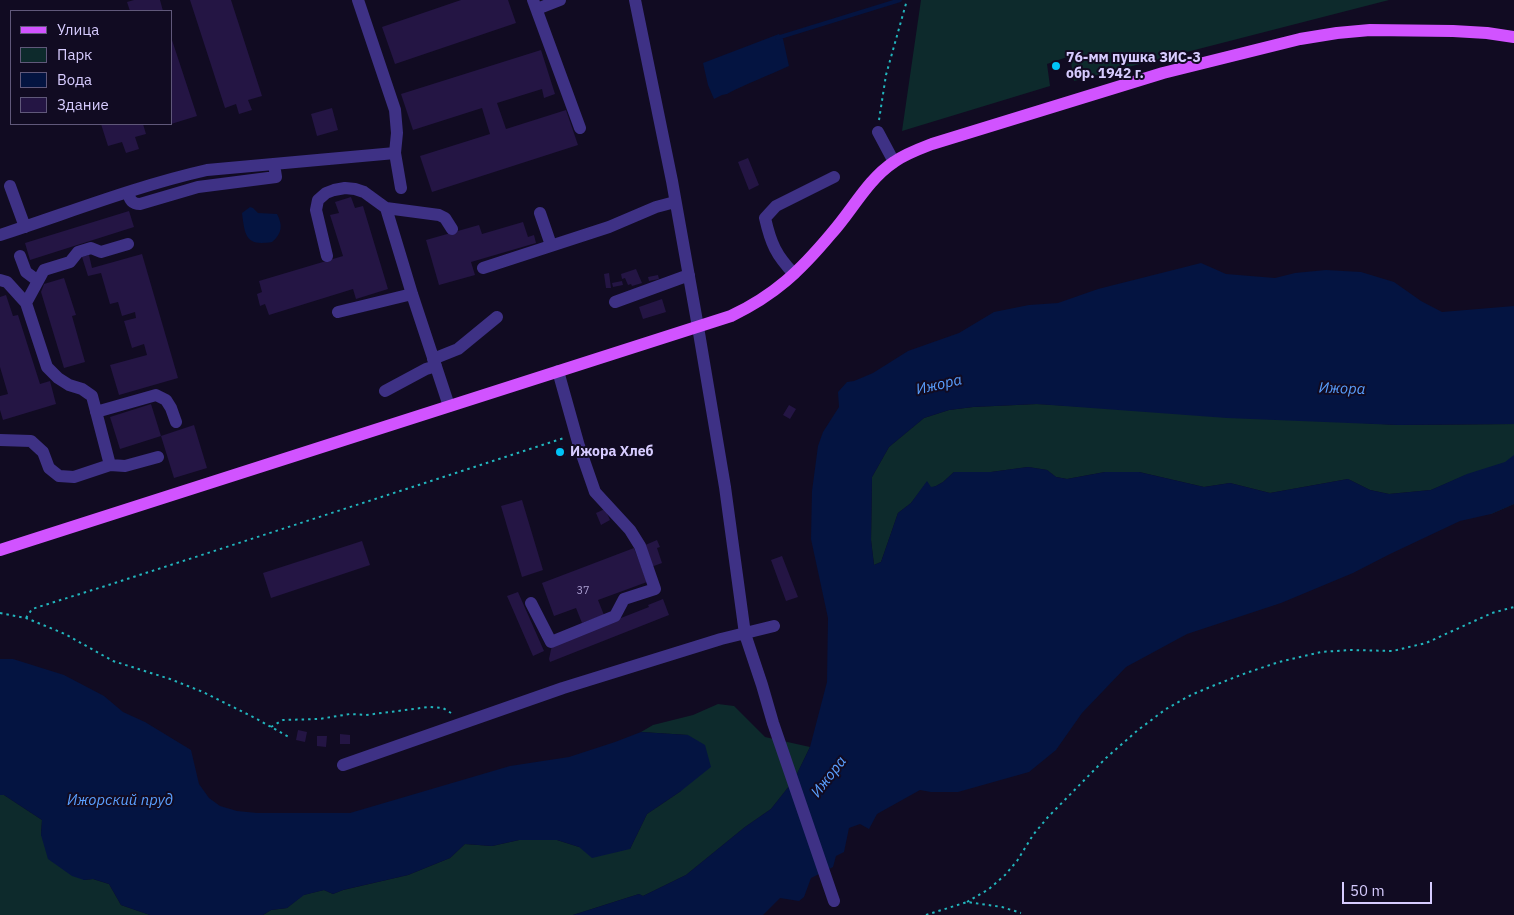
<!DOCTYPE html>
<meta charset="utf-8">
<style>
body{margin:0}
#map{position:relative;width:1514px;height:915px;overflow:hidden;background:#110b22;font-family:"IBM Plex Sans",sans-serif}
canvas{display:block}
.legend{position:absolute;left:10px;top:10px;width:162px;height:115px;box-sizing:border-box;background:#110b22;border:1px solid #60587a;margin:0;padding:6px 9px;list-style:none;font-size:15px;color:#d7ccff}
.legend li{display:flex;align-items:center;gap:10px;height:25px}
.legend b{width:25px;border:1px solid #60587a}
.scale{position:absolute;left:1342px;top:882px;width:90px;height:22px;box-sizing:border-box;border:2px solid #d7ccff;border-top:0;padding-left:6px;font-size:15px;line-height:18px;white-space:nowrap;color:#d7ccff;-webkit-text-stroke:4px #110b22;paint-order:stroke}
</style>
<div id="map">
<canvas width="1514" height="915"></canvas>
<ul class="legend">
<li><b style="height:6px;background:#d153ff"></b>Улица</li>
<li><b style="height:14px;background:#0d2a2c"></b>Парк</li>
<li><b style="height:14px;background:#041441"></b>Вода</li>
<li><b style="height:14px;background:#241544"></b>Здание</li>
</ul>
<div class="scale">50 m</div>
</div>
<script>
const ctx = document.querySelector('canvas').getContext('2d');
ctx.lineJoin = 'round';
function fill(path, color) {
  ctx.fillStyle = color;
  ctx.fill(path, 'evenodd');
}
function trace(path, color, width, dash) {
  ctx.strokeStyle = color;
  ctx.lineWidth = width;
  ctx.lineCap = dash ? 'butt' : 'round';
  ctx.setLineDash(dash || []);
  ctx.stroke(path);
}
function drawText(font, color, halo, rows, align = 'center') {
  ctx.font = font + ' "IBM Plex Sans",sans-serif';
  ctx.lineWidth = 4;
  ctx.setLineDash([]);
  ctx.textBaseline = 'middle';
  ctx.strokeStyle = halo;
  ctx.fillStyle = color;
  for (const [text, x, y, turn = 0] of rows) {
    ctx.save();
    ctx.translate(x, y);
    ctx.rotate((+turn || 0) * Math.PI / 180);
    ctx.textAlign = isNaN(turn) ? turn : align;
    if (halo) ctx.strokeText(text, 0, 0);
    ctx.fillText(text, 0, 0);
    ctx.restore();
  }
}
const green = new Path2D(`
 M921,0H1389L1074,81L1070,56L1047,64L1050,86L902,131Z
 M1037,404L1398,425L1514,424V504L1491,514L1466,475L1431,490L1389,494L1370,490L1348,479L1270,493L1230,483L1204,487L1139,472H1105L1067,479L1056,477L1047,470L1028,467L991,472H954L943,482L936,486L931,488L927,482L911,503L898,513L881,562L874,565L871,540L872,477L889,447L924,418L949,410L973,407Z
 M718,704L734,706L765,737L810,747L794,780L771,809L745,827L686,875L643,896L639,894L573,915H263L271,910L287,908L303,895L324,890L333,894L343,890L408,875L450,858L465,844L492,846L519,840H557L579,847L630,849L647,814L681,791L688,735L641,732L653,725L693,715Z
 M0,795H4L42,820L41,835L84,880L93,879L109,884L121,905L150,915H0Z`);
const water = new Path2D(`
 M779,34L783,39L789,66C768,76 747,83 727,94L722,95L714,99L708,85L703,63Z
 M250,207L253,208L258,213L277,214C283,225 282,234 272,242C246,246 245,237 242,213Z
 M1201,263L1226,274L1275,278L1295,273L1326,270L1361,272L1394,282L1421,301L1442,312L1514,306V424L1398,425L1227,418L1037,404L973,407L949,410L924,418L889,447L872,477L871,540L874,565L881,562L898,513L911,503L927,481L931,487L936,486L943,482L954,472H991L1028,467L1047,470L1056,477L1067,479L1105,472H1139L1204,487L1230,483L1270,493L1348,479L1370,490L1389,494L1431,490L1467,474L1505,462L1514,455V504L1491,514L1460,521L1390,554L1353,573L1281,603L1187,634L1126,667L1082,713L1056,750L1029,772L958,792H931L920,790L877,814L869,829L860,824L849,828L844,852L836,856L833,867L811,878L804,897L799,901L780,898L763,915H573L639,894L643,896L686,875L745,827L771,809L794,780L810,747L827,682L828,618L811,539L812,491L818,446L823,432L839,407L838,392L847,382L854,381L873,373L908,351L959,333L994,312L1029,305L1058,303L1098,289Z
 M0,659H13L64,675L104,696L123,712L145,722L191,750L199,784L209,798L220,806L237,811L257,813H350L510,766L569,757L615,742L641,732L688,735L705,745L711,767L681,791L647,814L630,849L592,858L579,847L557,840H519L492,846L465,844L450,858L408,875L343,890L333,894L324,890L304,895L287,908L271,910L263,915H150L121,905L109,884L93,879L84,880L72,876L48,859L41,835L42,820L4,795H0Z`);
const stream = new Path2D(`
 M777,38L900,0`);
const building = new Path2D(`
 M134,0H160L163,11H130L127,2Z
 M190,0H231L262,96L248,100L252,110L239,114L236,104L225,108Z
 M461,0H508L516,23L395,64L382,27Z
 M171,37L197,116L171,124Z
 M541,50L555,94L544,98L542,89L497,103L506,129L566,110L578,145L432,192L420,156L490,134L482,108L413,130L401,94Z
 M332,108L338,130L317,136L311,114Z
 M101,124H143L146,134L135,137L139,149L126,153L122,142L108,146Z
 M748,158L759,185L749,190L738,162Z
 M351,197L355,208L363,206L388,289L356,299L353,289L269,315L265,304L260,306L257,294L262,292L259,281L343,256L330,215L339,213L335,202Z
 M129,211L134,227L30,260L25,243Z
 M523,222L528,237L534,235L536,243L471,262L475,275L439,285L426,240L479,225L482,234Z
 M142,254L178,378L119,395L110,365L147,355L144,344L132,348L124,321L136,318L135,312L122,316L118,302L110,304L101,273L88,276L82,257L89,255L92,268Z
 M636,269L642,283L632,286L631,284L628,285L625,278L622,279L621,274Z
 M609,273L611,288H606L604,274Z
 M658,275L659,279L649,281L648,277Z
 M64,278L76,315L72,316L85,362L64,368L41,292L44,284Z
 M622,281L623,285L613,287L612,283Z
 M6,295L13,316L18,315L40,384L50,381L56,404L3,420L0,410V396L8,394L0,367V297Z
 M662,299L666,312L643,319L639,307Z
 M151,404L161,436L194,425L207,468L174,478L161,436L120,449L110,417Z
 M789,405L796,409L790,419L783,415Z
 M563,446L566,455L558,458L555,448Z
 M522,500L543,570L522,577L501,506Z
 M605,509L610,520L601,525L596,513Z
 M657,540L660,547L657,548L662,563L651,567L643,546Z
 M362,541L370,565L271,598L263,573Z
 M634,548L647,582L598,600L604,615L582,623L576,608L554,616L542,583Z
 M782,556L798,597L786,601L771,560Z
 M518,592L544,651L533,656L507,596Z
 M663,599L669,615L550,662L549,659L552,645L649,607L648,605Z
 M298,730L307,732L305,742L296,740Z
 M340,734L350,735V744H340Z
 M317,736H327L326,747L317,746Z`);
const path = new Path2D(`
 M879,120L886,75L907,0
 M0,613L26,618L65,634L113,661L170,679L203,692L255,718L289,737
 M26,618L32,609L118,582L564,438
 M271,727L283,720L319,719L350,714L366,715L429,707L443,708L451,713
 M967,902L989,889L1005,875L1017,861L1033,835L1048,817L1106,758L1138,730L1166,709L1191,695L1215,685L1246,673L1279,662L1321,652L1350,650L1393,651L1409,647L1426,643L1492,613L1514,607
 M926,915L967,902L1002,907L1021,913`);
const minor = new Path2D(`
 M358,0L395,110L397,133L395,153L401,188
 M533,0L580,128
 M635,0L672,181L698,327L725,487L745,634L762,685L773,723L834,901
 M537,9L560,0
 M878,132L894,162
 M10,186L25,227
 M128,193C130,200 132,204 140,204L198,187L276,177L274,164
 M386,208L412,294L449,406
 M540,213L551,245
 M0,235C68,213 136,186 207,170L395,153
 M20,256L26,272L38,281
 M327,256L316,210L318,200L326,193L334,190L345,188L355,189L364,192L386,208L439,215L445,218L452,229
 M483,268L609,227L656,207L675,202
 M794,274C776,255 771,244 765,218L776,206L834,177
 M0,280L7,282L26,303L47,367L58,378L69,385L82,389L92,396L110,465L125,466L158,457
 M615,302L689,275
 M26,303L44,270L70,262L78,252L91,248L101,252L128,244
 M338,312L412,294
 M433,359L458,349L497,317
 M385,391L426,369L436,366
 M96,412L156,395L166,400L171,408L176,422
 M0,440L31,441L43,452L49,468L59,476L74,477L110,465
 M531,603L551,642L615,616L624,599L655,589L640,546L630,530L595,492L579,446L558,371
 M343,765L563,688L721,639L774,626`);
const major = new Path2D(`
 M0,550L731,316C775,295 800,271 831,234C852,211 867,180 894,162C905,154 919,149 932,144L1163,73L1300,39L1337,33L1370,30L1453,31L1487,33L1514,37`);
const markers = [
 [1056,66,5,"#00c3f7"],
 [560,452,5,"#00c3f7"]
];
const numberNames = [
 ["37",583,591]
];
const poiNames = [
 ["76-мм пушка ЗИС-3",1066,58],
 ["обр. 1942 г.",1066,74],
 ["Ижора Хлеб",570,452]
];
const waterNames = [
 ["Ижора",939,385,-13],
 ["Ижора",1342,389,2],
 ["Ижора",829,777,-52],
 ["Ижорский пруд",120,801]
];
fill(green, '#0d2a2c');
fill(water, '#041441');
trace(stream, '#041441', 4);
fill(building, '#241544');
trace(path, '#22b5bd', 2, [2.5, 4]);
trace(minor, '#3e3185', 12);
trace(major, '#d153ff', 12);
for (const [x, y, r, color] of markers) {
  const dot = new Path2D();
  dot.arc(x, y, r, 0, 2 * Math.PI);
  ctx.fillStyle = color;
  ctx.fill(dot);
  trace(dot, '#110b22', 2);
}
drawText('11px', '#aa9ed0', null, numberNames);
drawText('bold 14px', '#d7ccff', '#110b22', poiNames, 'left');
drawText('italic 15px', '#5aa0ff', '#110b22', waterNames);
</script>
